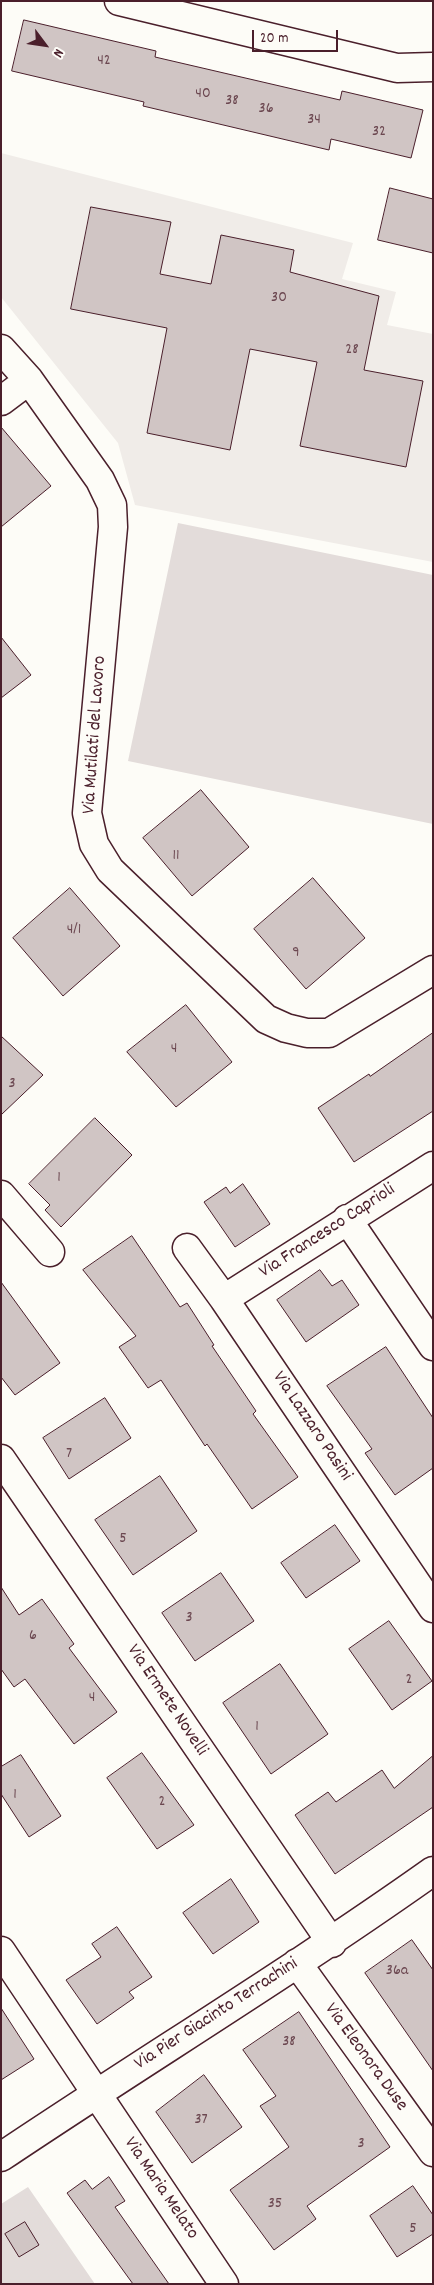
<!DOCTYPE html>
<style>
body{margin:0}
#map{position:relative;width:434px;height:2285px;overflow:hidden;background:#fdfcf7;font-family:Dekko,sans-serif}
canvas{display:block}
.frame{position:absolute;inset:0;border:2px solid #4a1f2b;pointer-events:none}
.north{position:absolute;left:20px;top:20px;width:50px;height:50px;-webkit-text-stroke:4px #fdfcf7;paint-order:stroke;rotate:121deg;font-size:14px;font-weight:700;line-height:20px;text-align:center;color:#4a1f2b}
.north::after{content:'';display:block;margin:auto;width:18px;height:22px;background:#4a1f2b;clip-path:polygon(50% 0,100% 100%,50% 72%,0 100%)}
.scale{position:absolute;left:252px;top:30px;width:86px;height:22px;box-sizing:border-box;border:2px solid #4a1f2b;border-top:0;padding-left:6px;font-size:15px;line-height:18px;white-space:nowrap;color:#4a1f2b;-webkit-text-stroke:4px #fdfcf7;paint-order:stroke}
</style>
<div id="map">
<canvas width="434" height="2285"></canvas>
<div class="frame"></div>
<div class="north">N</div>
<div class="scale">20 m</div>
</div>
<script>
const ctx = document.querySelector('canvas').getContext('2d');
ctx.lineJoin = 'round';
function fill(path, color) {
  ctx.fillStyle = color;
  ctx.fill(path, 'evenodd');
}
function trace(path, color, width, dash) {
  ctx.strokeStyle = color;
  ctx.lineWidth = width;
  ctx.lineCap = dash ? 'butt' : 'round';
  ctx.setLineDash(dash || []);
  ctx.stroke(path);
}
function drawText(font, color, halo, rows, align = 'center') {
  ctx.font = font + ' Dekko,sans-serif';
  ctx.lineWidth = 4.5;
  ctx.setLineDash([]);
  ctx.textBaseline = 'middle';
  ctx.strokeStyle = halo;
  ctx.fillStyle = color;
  for (const [text, x, y, turn = 0] of rows) {
    ctx.save();
    ctx.translate(x, y);
    ctx.rotate((+turn || 0) * Math.PI / 180);
    ctx.textAlign = isNaN(turn) ? turn : align;
    if (halo) ctx.strokeText(text, 0, 0);
    ctx.fillText(text, 0, 0);
    ctx.restore();
  }
}
const built = new Path2D(`
 M1,153L353,243L342,279L396,292L387,325L433,334V562L135,505L118,443L1,297Z`);
const green = new Path2D(`
 M178,523L433,575V824L128,761Z
 M28,2187L95,2284H1V2204Z`);
const building = new Path2D(`
 M24,20L156,51L155,57L340,100L342,91L423,110L411,158L331,139L329,150L143,106L144,102L12,71Z
 M390,188L433,199V253L378,240Z
 M91,207L171,222L160,274L211,284L221,235L294,250L290,272L379,296L364,370L423,381L406,467L300,446L317,362L250,349L230,450L147,433L167,328L71,309Z
 M1,427L51,486L1,527Z
 M1,637L31,675L1,698Z
 M201,790L249,847L192,896L143,838Z
 M313,878L365,938L306,989L254,929Z
 M70,888L120,946L63,996L13,938Z
 M186,1005L232,1062L176,1107L127,1052Z
 M433,1033V1111L354,1162L318,1108L369,1074L370,1076Z
 M1,1036L43,1075L1,1115Z
 M95,1118L132,1155L61,1227L45,1210L50,1205L29,1184Z
 M243,1184L270,1224L235,1247L204,1202L226,1187L230,1193Z
 M132,1236L180,1307L187,1303L214,1345L212,1346L256,1411L253,1414L298,1477L252,1509L207,1444L205,1446L161,1380L148,1388L119,1347L136,1336L83,1270Z
 M320,1270L332,1286L342,1280L359,1305L306,1342L277,1300Z
 M1,1282L60,1363L15,1395L1,1377Z
 M386,1347L433,1418V1468L395,1495L365,1453L372,1449L327,1386Z
 M105,1398L131,1438L69,1479L43,1438Z
 M160,1476L197,1531L133,1575L95,1520Z
 M335,1525L360,1561L306,1598L281,1563Z
 M221,1573L254,1621L195,1661L162,1613Z
 M1,1587L19,1615L42,1599L74,1644L69,1648L117,1712L74,1744L25,1679L14,1687L1,1669Z
 M389,1621L432,1681L392,1710L349,1649Z
 M280,1664L328,1734L271,1774L223,1703Z
 M142,1753L194,1825L157,1849L107,1778Z
 M21,1755L61,1816L29,1837L1,1794V1767Z
 M433,1756V1807L335,1874L295,1815L328,1792L336,1802L382,1770L394,1788Z
 M231,1879L259,1922L213,1954L183,1913Z
 M117,1927L152,1977L129,1992L134,1998L97,2024L66,1980L101,1957L92,1944Z
 M412,1940L433,1970V2071L365,1973Z
 M1,2008L34,2059L1,2080Z
 M299,2012L390,2147L307,2206L316,2219L274,2250L230,2190L289,2147L260,2106L276,2096L243,2050Z
 M204,2075L242,2127L192,2163L156,2112Z
 M109,2177L125,2201L115,2207L169,2284H133L67,2193L85,2180L92,2189Z
 M413,2186L433,2215V2234L397,2257L370,2216Z
 M25,2222L39,2245L19,2257L5,2234Z`);
const street = new Path2D(`
 M119,1L397,68L433,67
 M1,349L29,380L100,480L112,505L113,527L87,813L94,844L110,870L266,1019L286,1028L307,1033H329L433,970
 M1,401L29,380
 M1,1195L50,1252
 M347,1219L433,1346
 M187,1248L224,1299L433,1608
 M224,1299L433,1166
 M1,1459L332,1943
 M1,1951L224,2284
 M297,1963L433,2152
 M1,2157C144,2061 292,1971 433,1871`);
const numberNames = [
 ["42",104,62],
 ["40",203,95],
 ["38",232,102],
 ["36",266,110],
 ["34",314,121],
 ["32",379,133],
 ["30",279,299],
 ["28",352,351],
 ["11",176,857],
 ["4/1",74,931],
 ["9",296,954],
 ["4",174,1050],
 ["3",12,1085],
 ["1",59,1179],
 ["7",69,1455],
 ["5",123,1540],
 ["3",189,1619],
 ["6",33,1637],
 ["2",409,1681],
 ["4",92,1699],
 ["1",257,1728],
 ["1",15,1796],
 ["2",162,1803],
 ["36a",397,1972],
 ["38",289,2043],
 ["37",201,2121],
 ["3",361,2145],
 ["35",275,2205],
 ["5",413,2230]
];
const streetNames = [
 ["Via Mutilati del Lavoro",96,735,-86],
 ["Via Francesco Caprioli",328,1232,-33],
 ["Via Lazzaro Pasini",311,1427,56],
 ["Via Ermete Novelli",166,1701,56],
 ["Via Pier Giacinto Terrachini",217,2015,-33],
 ["Via Eleonora Duse",365,2058,54],
 ["Via Maria Melato",160,2189,56]
];
fill(built, '#f0ece8');
fill(green, '#e3dcda');
fill(building, '#d0c5c4');
trace(building, '#4a1f2b', 1);
trace(street, '#4a1f2b', 31);
trace(street, '#fdfcf7', 28);
drawText('16px', '#6c4851', null, numberNames);
drawText('19px', '#4a1f2b', '#fdfcf7', streetNames);
</script>
